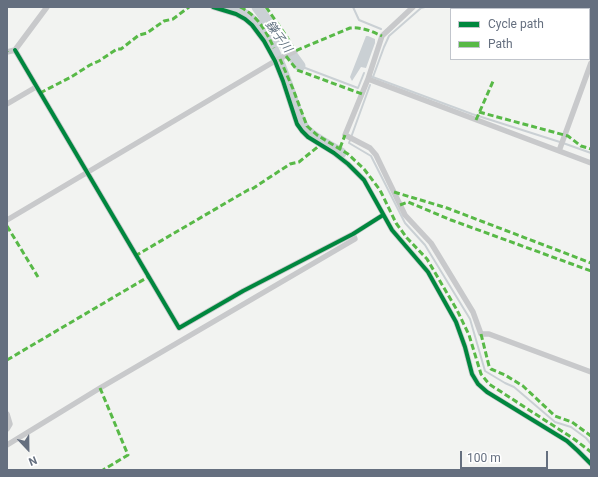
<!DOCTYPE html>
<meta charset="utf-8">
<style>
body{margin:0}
#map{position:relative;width:598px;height:477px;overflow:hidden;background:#f2f3f1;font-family:Roboto,sans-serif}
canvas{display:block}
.frame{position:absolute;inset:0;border:8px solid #656f7f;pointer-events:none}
.legend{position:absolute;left:450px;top:8px;width:140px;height:52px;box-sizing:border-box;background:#fff;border:1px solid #c1c5cc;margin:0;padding:5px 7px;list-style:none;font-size:12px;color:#656f7f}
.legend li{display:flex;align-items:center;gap:8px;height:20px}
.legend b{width:20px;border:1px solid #c1c5cc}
.north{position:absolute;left:8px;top:429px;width:40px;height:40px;-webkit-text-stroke:3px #fff;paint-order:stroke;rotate:158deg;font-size:11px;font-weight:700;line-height:16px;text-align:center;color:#656f7f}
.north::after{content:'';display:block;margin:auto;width:14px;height:18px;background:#656f7f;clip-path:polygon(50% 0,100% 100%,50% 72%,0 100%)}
.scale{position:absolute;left:460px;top:451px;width:88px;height:18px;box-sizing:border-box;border:2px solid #656f7f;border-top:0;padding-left:5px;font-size:12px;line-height:14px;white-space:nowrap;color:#656f7f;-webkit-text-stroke:3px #fff;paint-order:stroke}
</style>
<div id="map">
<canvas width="598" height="477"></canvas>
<div class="frame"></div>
<ul class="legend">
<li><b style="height:5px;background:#00873e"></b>Cycle path</li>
<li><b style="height:5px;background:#58b947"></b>Path</li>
</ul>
<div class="north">N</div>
<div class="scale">100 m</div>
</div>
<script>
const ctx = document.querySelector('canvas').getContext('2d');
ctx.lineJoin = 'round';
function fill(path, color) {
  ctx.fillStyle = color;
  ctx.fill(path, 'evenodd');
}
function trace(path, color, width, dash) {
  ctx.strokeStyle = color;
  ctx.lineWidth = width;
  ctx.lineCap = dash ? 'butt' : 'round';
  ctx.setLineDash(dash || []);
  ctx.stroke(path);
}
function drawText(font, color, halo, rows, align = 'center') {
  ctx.font = font + ' Roboto,"Noto Sans JP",sans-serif';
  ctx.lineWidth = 4;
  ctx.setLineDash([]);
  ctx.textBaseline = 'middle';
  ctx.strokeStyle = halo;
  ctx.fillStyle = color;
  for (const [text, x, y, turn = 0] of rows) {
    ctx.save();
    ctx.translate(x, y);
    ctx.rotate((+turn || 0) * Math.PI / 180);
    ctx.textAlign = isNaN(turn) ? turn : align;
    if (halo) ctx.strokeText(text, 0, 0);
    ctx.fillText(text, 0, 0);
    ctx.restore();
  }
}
const water = new Path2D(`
 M366,36H368L375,39V43L366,68L361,67L352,81L350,77Z`);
const stream = new Path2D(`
 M353,7L359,20L381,29
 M300,66L358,88L364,73
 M370,76L472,114L563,143L591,153
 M373,77L384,47L389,36L421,8L425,7
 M370,85L349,143L371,156L405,223L425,245L470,319L485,371L505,383L514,387L555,422L571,427L586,438L591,444`);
const river = new Path2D(`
 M227,7C268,17 281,66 293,101C297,111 299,124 307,131C316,140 330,146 341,153
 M257,7L300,66`);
const minor = new Path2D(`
 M213,7L236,14L245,19L252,25L264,41L275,61L283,81L297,124L302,131L308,137L334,153L348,164L364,180L392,230L428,272L456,322L465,347L472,374L478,384L487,392L567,441L578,451L591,464
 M413,7L382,36L368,79L345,135L370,148L376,155L405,215L431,243L439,256L473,312L481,334H489L591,372
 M580,7L588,9
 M15,50L179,328L243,291L353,234L383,215
 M7,52L15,50L47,7
 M368,79L591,163
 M7,104L36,87
 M559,151L591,63
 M7,220L275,61L295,51
 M7,414L10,424L7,429
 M7,445L100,388L355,239L353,234`);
const quiet = new Path2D(`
 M240,7C257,15 266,31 274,48
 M266,7L287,37L295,51L350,28C362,27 371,31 382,36
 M586,8V7
 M530,9L531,7
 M7,51V52
 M286,56L297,70L362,94
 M280,59L293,89L307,126L317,135L348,154L364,169L380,190L396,223L407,238L427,259L457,310L469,335L481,374L489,384L574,439L591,452
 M40,93L71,77L90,65L99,61L117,49H121L139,35L147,33L164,21L173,19L189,7
 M479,112L568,136L581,146L591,149
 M476,120L494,79
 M340,148L345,135
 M394,192L447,208L591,263
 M400,205L408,202L451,220L591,271
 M7,226L38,277
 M135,256L248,190L252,189L290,164L299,162L320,145
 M481,334L489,366L491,369L505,375L523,386L555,416L572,422L591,436
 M7,360L148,277
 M100,388L128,455L103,470`);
const cycleway = new Path2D(`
 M213,7L236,14L245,19L252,25L264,41L275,61L283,81L297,124L302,131L308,137L334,153L348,164L364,180L392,230L428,272L456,322L465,347L472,374L478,384L487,392L567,441L578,451L591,464
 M15,50L179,328L243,291L353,234L383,215`);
const waterNames = [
 ["鎌子川",278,37,54]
];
fill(water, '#cad0d4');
trace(stream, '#cad0d4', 2);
trace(river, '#cad0d4', 11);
trace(minor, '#c8c9cb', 5.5);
trace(quiet, '#58b947', 3, [6, 3]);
trace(cycleway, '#00873e', 4);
drawText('italic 12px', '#667684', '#fff', waterNames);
</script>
